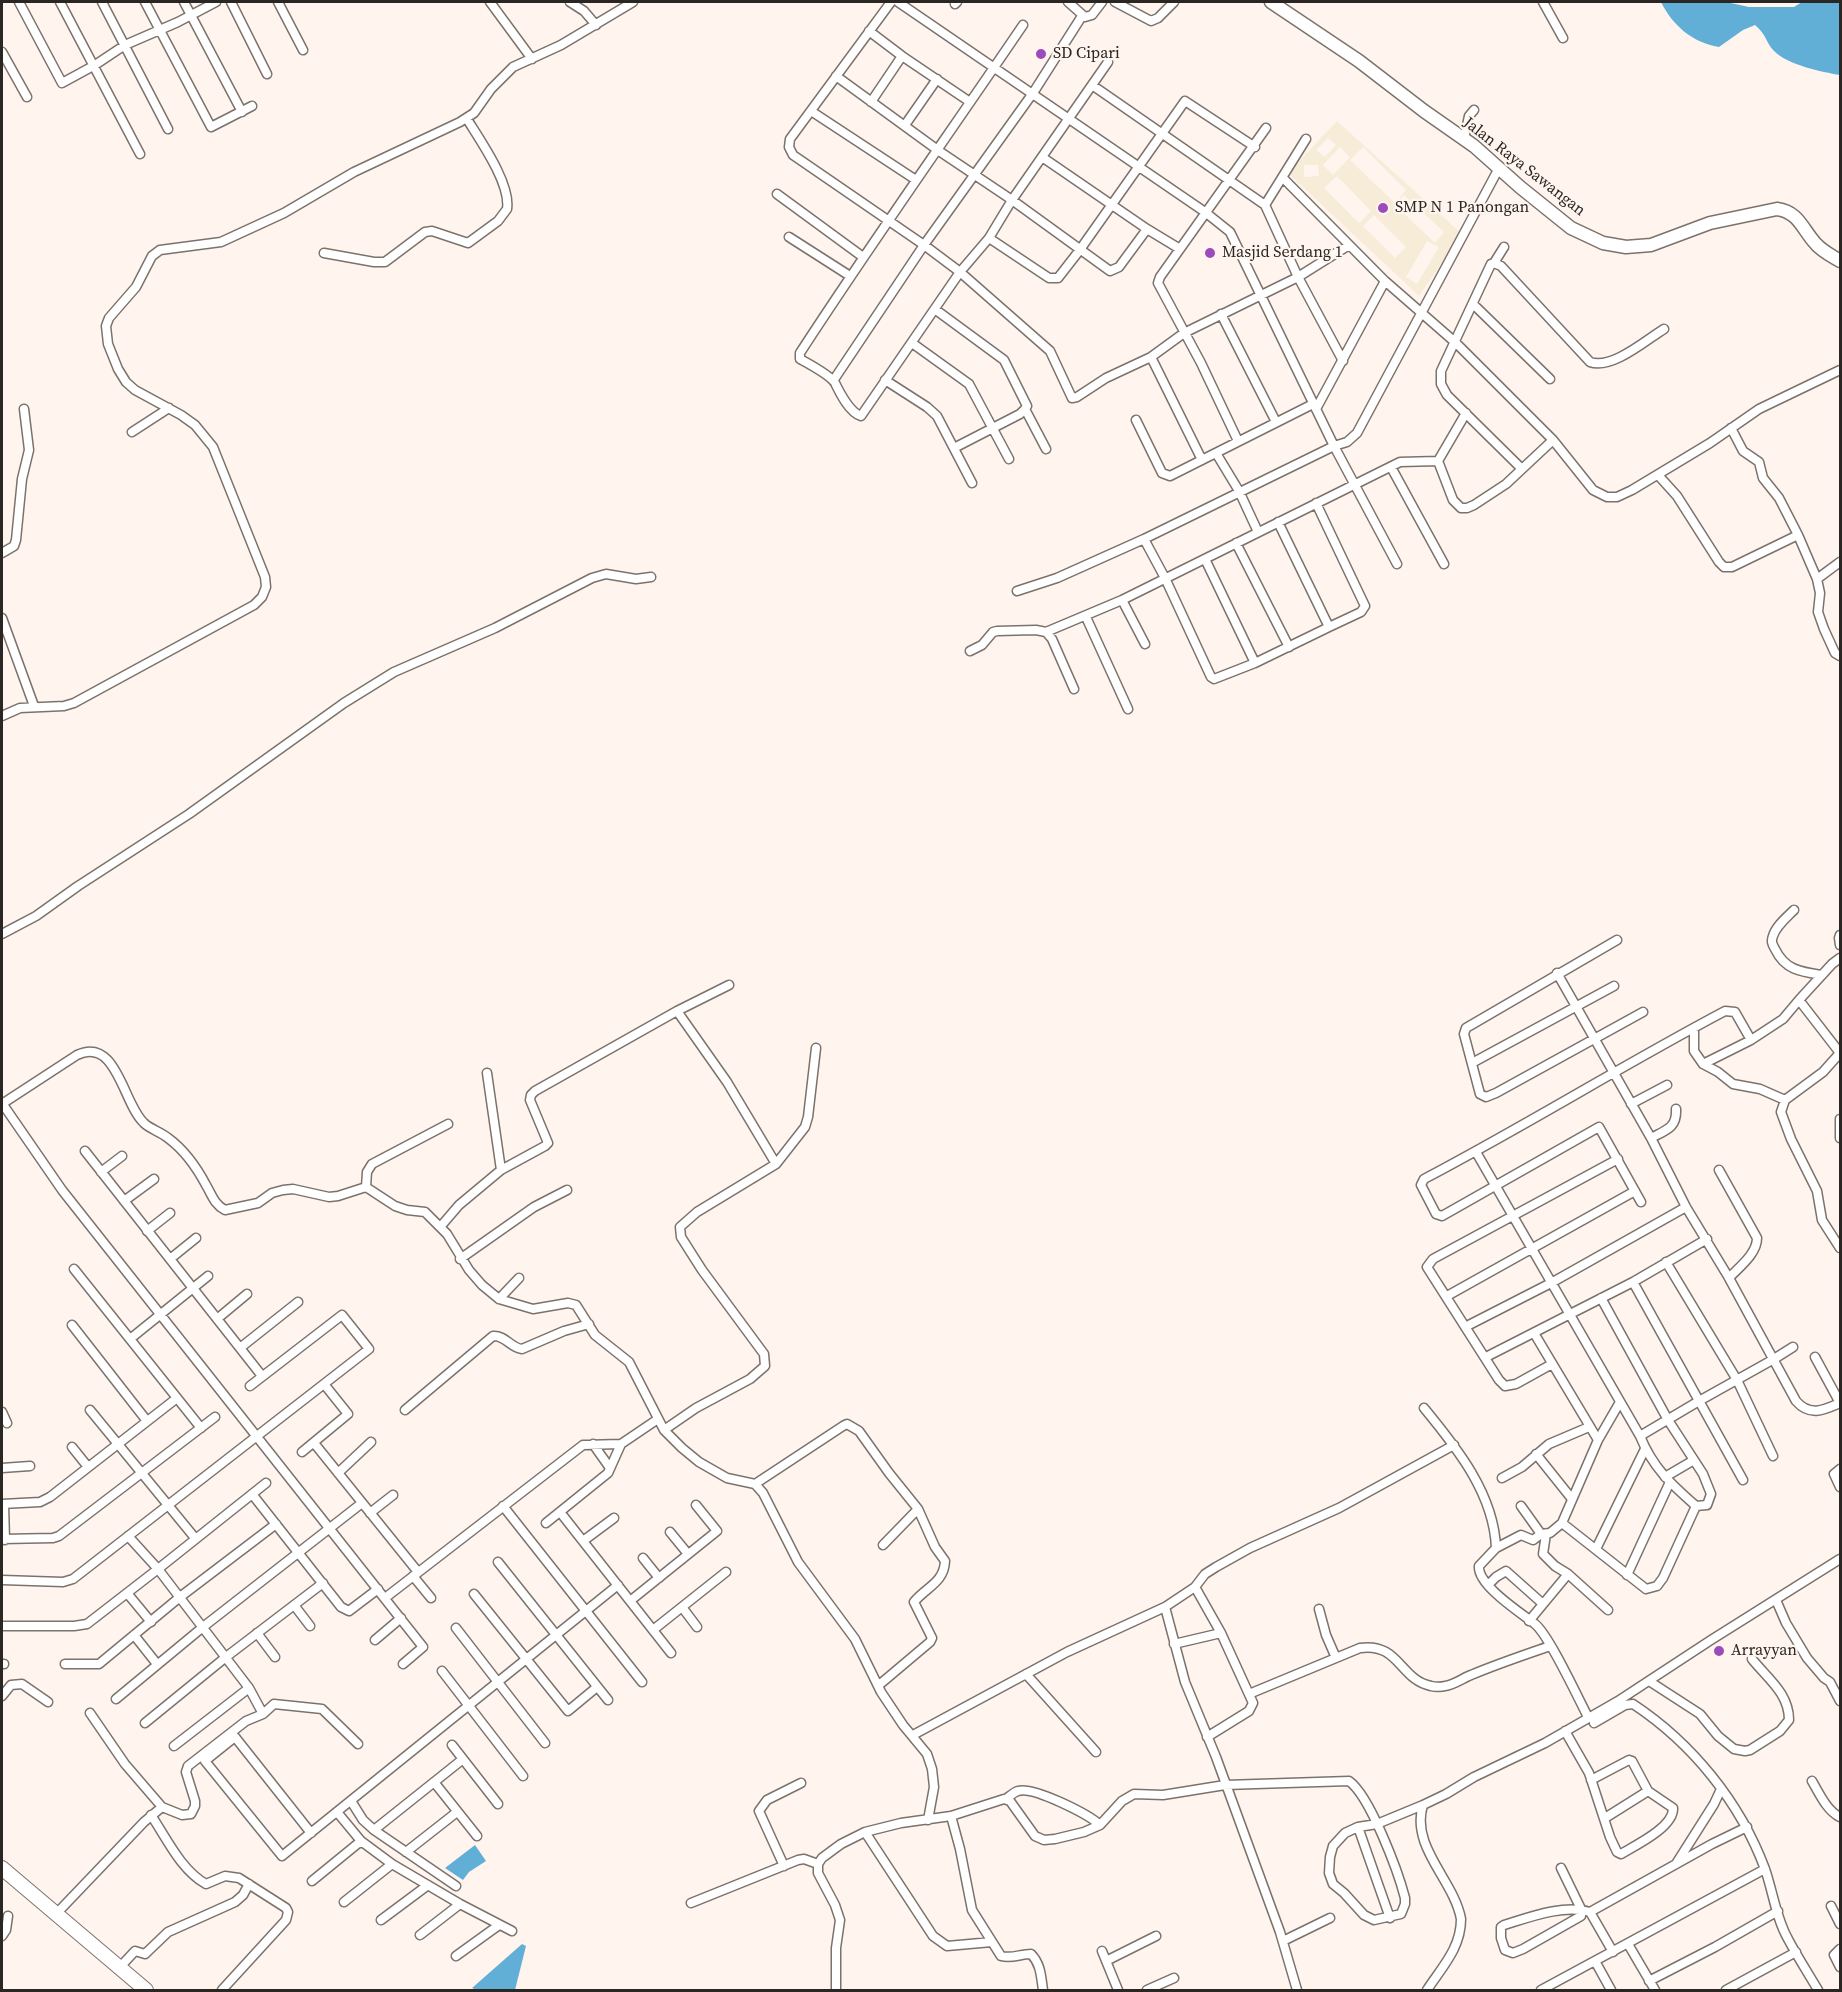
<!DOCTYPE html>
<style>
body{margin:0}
#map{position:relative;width:1842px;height:1992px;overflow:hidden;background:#fff5ee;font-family:"Source Serif 4",serif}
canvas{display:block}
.frame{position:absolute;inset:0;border:3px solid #292623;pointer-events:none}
</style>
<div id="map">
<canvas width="1842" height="1992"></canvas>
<div class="frame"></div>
</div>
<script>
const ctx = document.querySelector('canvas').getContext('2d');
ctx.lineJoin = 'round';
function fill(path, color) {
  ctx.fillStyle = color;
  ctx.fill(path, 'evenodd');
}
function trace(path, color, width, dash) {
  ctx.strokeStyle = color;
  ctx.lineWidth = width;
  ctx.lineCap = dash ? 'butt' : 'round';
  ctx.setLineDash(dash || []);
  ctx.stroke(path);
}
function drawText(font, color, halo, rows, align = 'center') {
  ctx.font = font + ' "Source Serif 4",serif';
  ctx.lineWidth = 4.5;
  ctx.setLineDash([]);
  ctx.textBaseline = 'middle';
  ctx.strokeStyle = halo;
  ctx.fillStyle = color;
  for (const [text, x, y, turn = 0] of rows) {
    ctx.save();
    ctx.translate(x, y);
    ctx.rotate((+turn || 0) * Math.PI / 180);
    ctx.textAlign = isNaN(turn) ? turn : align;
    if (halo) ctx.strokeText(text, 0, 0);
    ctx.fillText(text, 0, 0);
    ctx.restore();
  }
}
const commercial = new Path2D(`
 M1337,121L1462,234L1419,296L1288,173ZM1328,138L1336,145L1325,157L1316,150ZM1340,147L1350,157L1333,175L1323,165ZM1363,147L1406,190L1395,203L1350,160ZM1304,165H1318L1319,176L1304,177ZM1337,176L1371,211L1359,223L1324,188ZM1404,195L1444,232L1435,243L1395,205ZM1374,215L1406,247L1395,258L1363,226ZM1427,241L1439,247L1417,284L1406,277Z`);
const water = new Path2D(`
 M1661,2H1726L1749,7H1794L1802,2H1840V75C1822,72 1788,65 1774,51C1766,43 1767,35 1755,25L1743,30L1719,47C1693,43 1672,25 1661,2Z
 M475,1845L486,1861L469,1872L463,1880L445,1868Z
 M522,1944L526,1946L515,1990H477L472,1988Z`);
const street = new Path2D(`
 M19,2L62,83L95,65L125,45L178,22L216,2
 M60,2L140,154
 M102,2L168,129
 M145,2L211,127L252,106
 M184,2L242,112
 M231,2L267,74
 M278,2L303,50
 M490,2L532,59
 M570,2L584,11L596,25
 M891,2L790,139L789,147L793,155L924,245L960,272L1050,351L1072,398L1077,397L1106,378L1151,357L1184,333L1298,277L1349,245
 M898,2L1205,212L1230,232L1334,446L1397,564
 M1068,2L1085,17L1092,15L1102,2
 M1115,2L1151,21L1158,18L1174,2
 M1543,2L1563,38
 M955,4L957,2
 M1023,25C949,134 872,242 800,353V359C809,364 830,375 835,383C840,393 849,412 861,416L960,272L989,238L1012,200L1110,271L1119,267L1147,229
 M869,31L902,56L970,102
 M2,52L27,97
 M836,76L939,151L1012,200L1108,62
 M1092,85L1265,205L1298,277L1343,361
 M871,102L902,56
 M811,111L916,180
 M905,125L937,79
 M1464,139L1469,116L1474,110
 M1042,157L1147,229L1180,249
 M1283,178L1385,281L1456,343L1553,440L1593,490L1607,497H1617L1632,490L1710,443L1759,409L1840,370
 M777,194L863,257
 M1265,205L1306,139
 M789,237L850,276
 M989,238L1049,278H1058L1079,251L1185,101L1255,147
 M324,253L374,262H385L425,232L432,231L468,243L498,221L507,209C511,184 480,140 467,119
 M1494,263L1504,247
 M1473,304L1550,379
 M936,310L1004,360L1027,406L1025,409L1020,414L954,448
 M1221,314L1276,422
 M912,343L969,384L1009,459
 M1151,357L1202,460
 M885,380L927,407L937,416L972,483
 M834,381L835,378L924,245L1033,93L1082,16
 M1025,409L1046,449
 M1316,409L1385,281
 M1466,413L1438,461L1453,500L1461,508H1467L1474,505L1506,484L1522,469
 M1136,420L1162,473L1170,476L1313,404
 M1731,428L1743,451L1759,462L1763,478L1779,498L1798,535L1817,579L1820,593L1818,612L1824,629L1835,653L1840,656
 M132,432L169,408
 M1553,440L1522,469L1447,395L1441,384V371L1491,264L1494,263L1501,266L1590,362C1612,370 1646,340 1664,329
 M1238,441L1201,363L1158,283L1160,277L1266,128
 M1216,453L1239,491L1258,532
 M1391,467L1444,564
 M1658,475L1677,496L1719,562L1724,567H1732L1798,535
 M1316,503L1365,606L1361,612L1329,627
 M1278,522L1329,627L1255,663L1214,679L1211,677L1165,578L1144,539L1334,446L1347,442L1357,433L1499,168
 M1236,543L1289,647
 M2,553L14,546L16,540L22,479L29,450L24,409
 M1205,559L1255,663
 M1817,579L1840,562
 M1017,591L1057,578L1144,539
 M1122,600L1145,644
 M1086,617L1128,709
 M2,618L34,706
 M970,651L982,645L993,632L997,631L1036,630L1046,632
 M1074,689L1052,639L1046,632L1122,600L1400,462L1438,461
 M2,716L20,708L64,706L74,703L254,605L262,597L266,587L265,577L213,447L195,425L181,415L135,390L126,382L118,369L108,344L106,326L109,318L136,287L152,256L160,250L221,242L284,213L354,172L460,122L474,113L491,89L513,67L561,45L633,2
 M1794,910C1786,918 1776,926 1773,936C1771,941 1772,944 1775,949C1785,970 1801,972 1822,975
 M2,934L36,916L78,886L189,814L344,703L394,672L495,628L592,578L606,574L636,579L651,577
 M1840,935L1839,938L1840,945
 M1617,940L1466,1028L1464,1034L1480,1094L1486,1097L1496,1093L1643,1012
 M1557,973L1651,1138L1686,1207L1729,1278L1796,1401C1810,1417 1824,1410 1840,1403
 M1799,1000L1832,964L1840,958
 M677,1011L727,1082L776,1164
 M1694,1028V1051L1703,1064L1718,1072L1733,1084L1760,1089L1785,1100
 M1840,1053L1823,1072L1785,1100L1781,1112L1791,1139L1817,1191L1822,1220L1840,1248
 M1472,1063L1614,986
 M1703,1064L1751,1040L1783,1019L1799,1000L1840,1053
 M2,1103L62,1190L423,1647L403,1664
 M2,1104L77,1055C117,1036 123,1104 144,1123C150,1129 161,1132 168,1138C183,1149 197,1168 206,1185C212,1195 214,1204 225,1210L258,1203L272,1193L283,1190L293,1189L329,1197L338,1196L366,1187L395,1206L407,1210L425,1212L447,1234L469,1270L482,1285L499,1299L533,1309L568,1303L576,1305L595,1335L629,1362L664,1430L682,1448L699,1462L727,1478L755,1484L763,1493L798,1562L855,1639L881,1692L903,1725L927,1754L932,1769L934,1787L928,1820
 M1631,1104L1667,1085
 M1840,1119V1138
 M1651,1138C1666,1130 1677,1128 1676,1109
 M85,1151L262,1376
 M1476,1152L1640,1436C1653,1468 1671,1484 1696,1506L1707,1505L1711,1494L1703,1474L1668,1420L1601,1298
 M501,1170L545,1146L548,1143L530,1100L531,1095L535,1091L677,1011L729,985
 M1719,1170L1757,1238C1757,1254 1739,1267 1729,1278
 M101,1172L122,1156
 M366,1187L367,1172L372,1164L448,1124
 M124,1201L154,1179
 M1641,1202L1599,1127L1442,1216L1436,1214L1421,1185L1424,1179C1525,1126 1623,1065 1725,1011L1735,1012L1751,1040
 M441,1226L459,1205L501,1170L487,1073
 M147,1231L170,1213
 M170,1259L196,1238
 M460,1259L534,1207L567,1190
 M1666,1262L1737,1380L1773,1456
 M74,1269L201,1428
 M1633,1282L1743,1480
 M1447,1296L1635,1191
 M499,1299L519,1278
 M217,1319L247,1294
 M72,1325L147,1421
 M1465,1327L1551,1283L1686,1207
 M1534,1333L1598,1440
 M130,1339L208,1276
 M240,1348L298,1302
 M1486,1357L1633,1282L1707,1239
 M1815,1357L1840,1403
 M1552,1364L1516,1384L1505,1386L1499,1380L1427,1267L1433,1259L1618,1159
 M1424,1408C1457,1448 1494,1494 1496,1548L1479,1566C1477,1585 1521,1613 1535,1624C1549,1635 1578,1698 1588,1717
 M90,1410L195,1538
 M405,1410L493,1336C505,1335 511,1348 522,1349L564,1331L589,1324
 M2,1412L7,1423
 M664,1430L696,1408L750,1379L765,1366L764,1354L702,1270L681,1237L680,1227L697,1212L776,1164L805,1127L808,1117L816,1048
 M1640,1436L1699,1401L1774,1359L1793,1347
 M314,1443L418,1572
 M593,1444L610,1468
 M72,1447L88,1467
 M302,1452L348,1414L324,1384
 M1536,1454L1572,1499
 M2,1468L30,1466
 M1840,1469L1834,1474L1840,1487
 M338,1473L371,1442
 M1665,1477L1694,1460
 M1502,1478L1522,1467L1549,1444L1589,1427
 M755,1484L843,1426L847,1424L859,1431L889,1473L918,1509L883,1545
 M252,1494L341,1607L349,1611L378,1589
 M2,1504L40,1502L50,1497L177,1398
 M4,1504L5,1540
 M503,1506L642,1682
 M1521,1506L1541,1534L1550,1533L1562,1523L1598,1440L1620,1402
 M560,1512L671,1653
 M370,1513L393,1495
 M546,1523L608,1473L621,1444L658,1419
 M1562,1523L1646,1589L1657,1586L1663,1578L1696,1506
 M670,1532L688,1554
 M1546,1534L1543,1554L1555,1566L1568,1574
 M128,1536L158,1569L266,1483
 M2,1539L53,1538L59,1536L215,1417
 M583,1541L614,1518
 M1496,1548L1521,1535L1533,1540L1541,1534
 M1596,1549L1645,1449
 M643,1558L659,1578
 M498,1562L608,1700
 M1627,1575L1669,1484
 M413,1576L431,1598
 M2,1580L63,1582L73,1579L369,1349L342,1315L250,1386
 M1488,1585L1496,1577L1506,1571L1543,1604
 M1195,1587L1221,1633L1253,1703L1249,1711L1207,1737
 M127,1593L151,1622
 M474,1594L568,1711L597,1687
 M385,1598L583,1445L621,1444
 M1776,1600L1786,1623L1807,1658L1824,1678L1830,1682L1840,1701
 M630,1601L717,1531L696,1505
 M294,1605L310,1626
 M682,1607L697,1627
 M1165,1607L1185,1682L1216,1757L1280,1932L1297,1990
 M1319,1609L1326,1635L1336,1658
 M1529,1621L1568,1574L1608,1610
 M2,1626H74L87,1624L158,1569L249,1688L263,1714
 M456,1628L545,1743
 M653,1630L726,1572
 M257,1633L275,1657
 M134,1635L157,1664
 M375,1640L401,1618
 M1174,1644L1221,1633
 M2,1664H4
 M65,1664H99L180,1597L276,1524
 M442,1671L523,1776
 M1026,1674L1096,1752
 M1649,1681L1700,1714L1718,1736L1734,1749L1745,1751L1750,1750L1780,1731L1789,1720C1789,1693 1767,1678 1752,1659
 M879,1685L930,1642L932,1638L914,1602C926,1587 944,1583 945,1561L935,1547L918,1509
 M1249,1694L1360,1648C1399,1642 1400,1680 1431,1686C1435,1687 1442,1687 1445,1686C1454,1685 1463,1678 1471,1675C1497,1664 1524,1655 1550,1646
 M2,1696L11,1685L22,1684L48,1702
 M116,1699L203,1627L362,1503
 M90,1713L125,1764L162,1807
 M145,1723L226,1657L323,1583
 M1594,1723L1625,1705L1633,1704C1692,1743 1740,1802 1765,1869C1773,1892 1776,1918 1788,1939C1797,1956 1808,1973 1818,1990
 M1565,1731L1589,1773L1610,1837L1617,1852L1621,1854C1636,1845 1674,1827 1673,1808L1648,1791L1632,1761L1629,1760L1591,1780
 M913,1735L1067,1652L1165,1607L1195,1587L1205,1574L1216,1567L1250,1548L1339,1508L1454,1445
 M452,1745L498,1804
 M174,1746L249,1688
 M1812,1781C1819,1793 1827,1811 1840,1817
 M434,1782L477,1836
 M1006,1799C1010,1796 1014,1792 1018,1791C1033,1786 1088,1814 1100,1825
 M351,1801L363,1820L374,1830L456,1886
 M337,1812L361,1841L392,1864L460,1904L512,1931
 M151,1815C167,1839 181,1870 206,1884L225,1876L239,1878L286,1908L288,1912L286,1920L222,1990
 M951,1816L960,1849L972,1910L1001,1956C1012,1959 1020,1954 1031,1954C1041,1964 1041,1977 1043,1990
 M1605,1818L1648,1791
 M1358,1827L1390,1918
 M374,1830L463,1759
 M865,1832L933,1936L947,1946L992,1942
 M311,1833L235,1737L205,1761L282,1856L618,1585
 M406,1852L457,1812
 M1676,1864L1714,1804L1721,1789
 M784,1866L759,1811L767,1800L801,1783
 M1561,1868L1581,1909V1916L1523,1949L1513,1953L1505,1950L1501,1938V1927L1504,1925C1530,1917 1564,1904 1590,1912L1613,1952
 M312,1881L361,1841
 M344,1902L392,1864
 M691,1903L798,1860L804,1859L818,1864
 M1831,1906L1840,1924
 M1590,1912L1712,1844L1747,1827
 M57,1913L144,1822L162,1807L182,1815L191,1814L195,1806V1801L186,1772L188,1766L246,1721L263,1714L274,1704L322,1709L358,1744
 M381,1920L428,1885
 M420,1935L460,1904
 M2,1936L6,1930L8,1916
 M1283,1941L1330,1918
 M1628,1944L1655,1990
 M1840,1949L1834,1955L1840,1967
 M1102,1951L1118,1990
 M456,1956L499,1925
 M1106,1961L1156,1936
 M1595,1961L1611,1990
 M120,1967L135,1951L145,1954L168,1932L235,1902L243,1895L249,1884
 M1649,1981L1715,1947L1778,1911
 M836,1990V1948L840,1920L835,1905L818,1873V1864L822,1858L841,1844L865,1832L901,1823L951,1816L1004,1799L1010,1801L1035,1836L1044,1840L1055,1839L1084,1832L1100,1825L1122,1801L1134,1794L1163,1795L1225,1785L1349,1781C1370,1796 1398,1871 1405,1898V1904L1401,1914L1374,1920L1364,1915L1344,1893L1333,1884L1329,1873L1330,1857L1333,1846L1345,1833L1358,1827L1377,1824L1423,1805
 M1147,1990L1174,1978
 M1427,1990C1442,1967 1461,1948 1461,1919C1454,1880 1410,1847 1423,1805L1446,1794L1474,1777L1545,1743L1618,1701L1711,1640L1840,1559
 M1541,1990L1765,1869
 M1726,1990L1796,1952`);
const secondary = new Path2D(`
 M1271,2L1359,61L1424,111L1474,146L1520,187L1571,228L1603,243L1626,247L1651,245L1710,223L1777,209C1799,212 1802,229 1816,244C1822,251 1832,256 1840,261`);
const primary = new Path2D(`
 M2,1868L146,1990`);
const markers = [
 [1041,54,6,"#9b4bbb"],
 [1383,208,6,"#9b4bbb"],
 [1210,253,6,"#9b4bbb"],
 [1719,1651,6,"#9b4bbb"]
];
const poiNames = [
 ["SD Cipari",1053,54],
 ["SMP N 1 Panongan",1395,208],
 ["Masjid Serdang 1",1222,253],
 ["Arrayyan",1731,1651]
];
const streetNames = [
 ["Jalan Raya Sawangan",1524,167,38]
];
fill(commercial, '#f6ecd7');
fill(water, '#61afd7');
trace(street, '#7b726c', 11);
trace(secondary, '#7b726c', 15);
trace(primary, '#7b726c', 16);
trace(street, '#fff', 8);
trace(secondary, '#fff', 12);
trace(primary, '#fff', 14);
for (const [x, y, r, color] of markers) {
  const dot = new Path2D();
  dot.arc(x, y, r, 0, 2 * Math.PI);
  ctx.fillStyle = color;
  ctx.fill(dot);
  trace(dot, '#fff5ee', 2);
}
drawText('16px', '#292623', '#fff5ee', poiNames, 'left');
drawText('16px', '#292623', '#fff5ee', streetNames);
</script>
